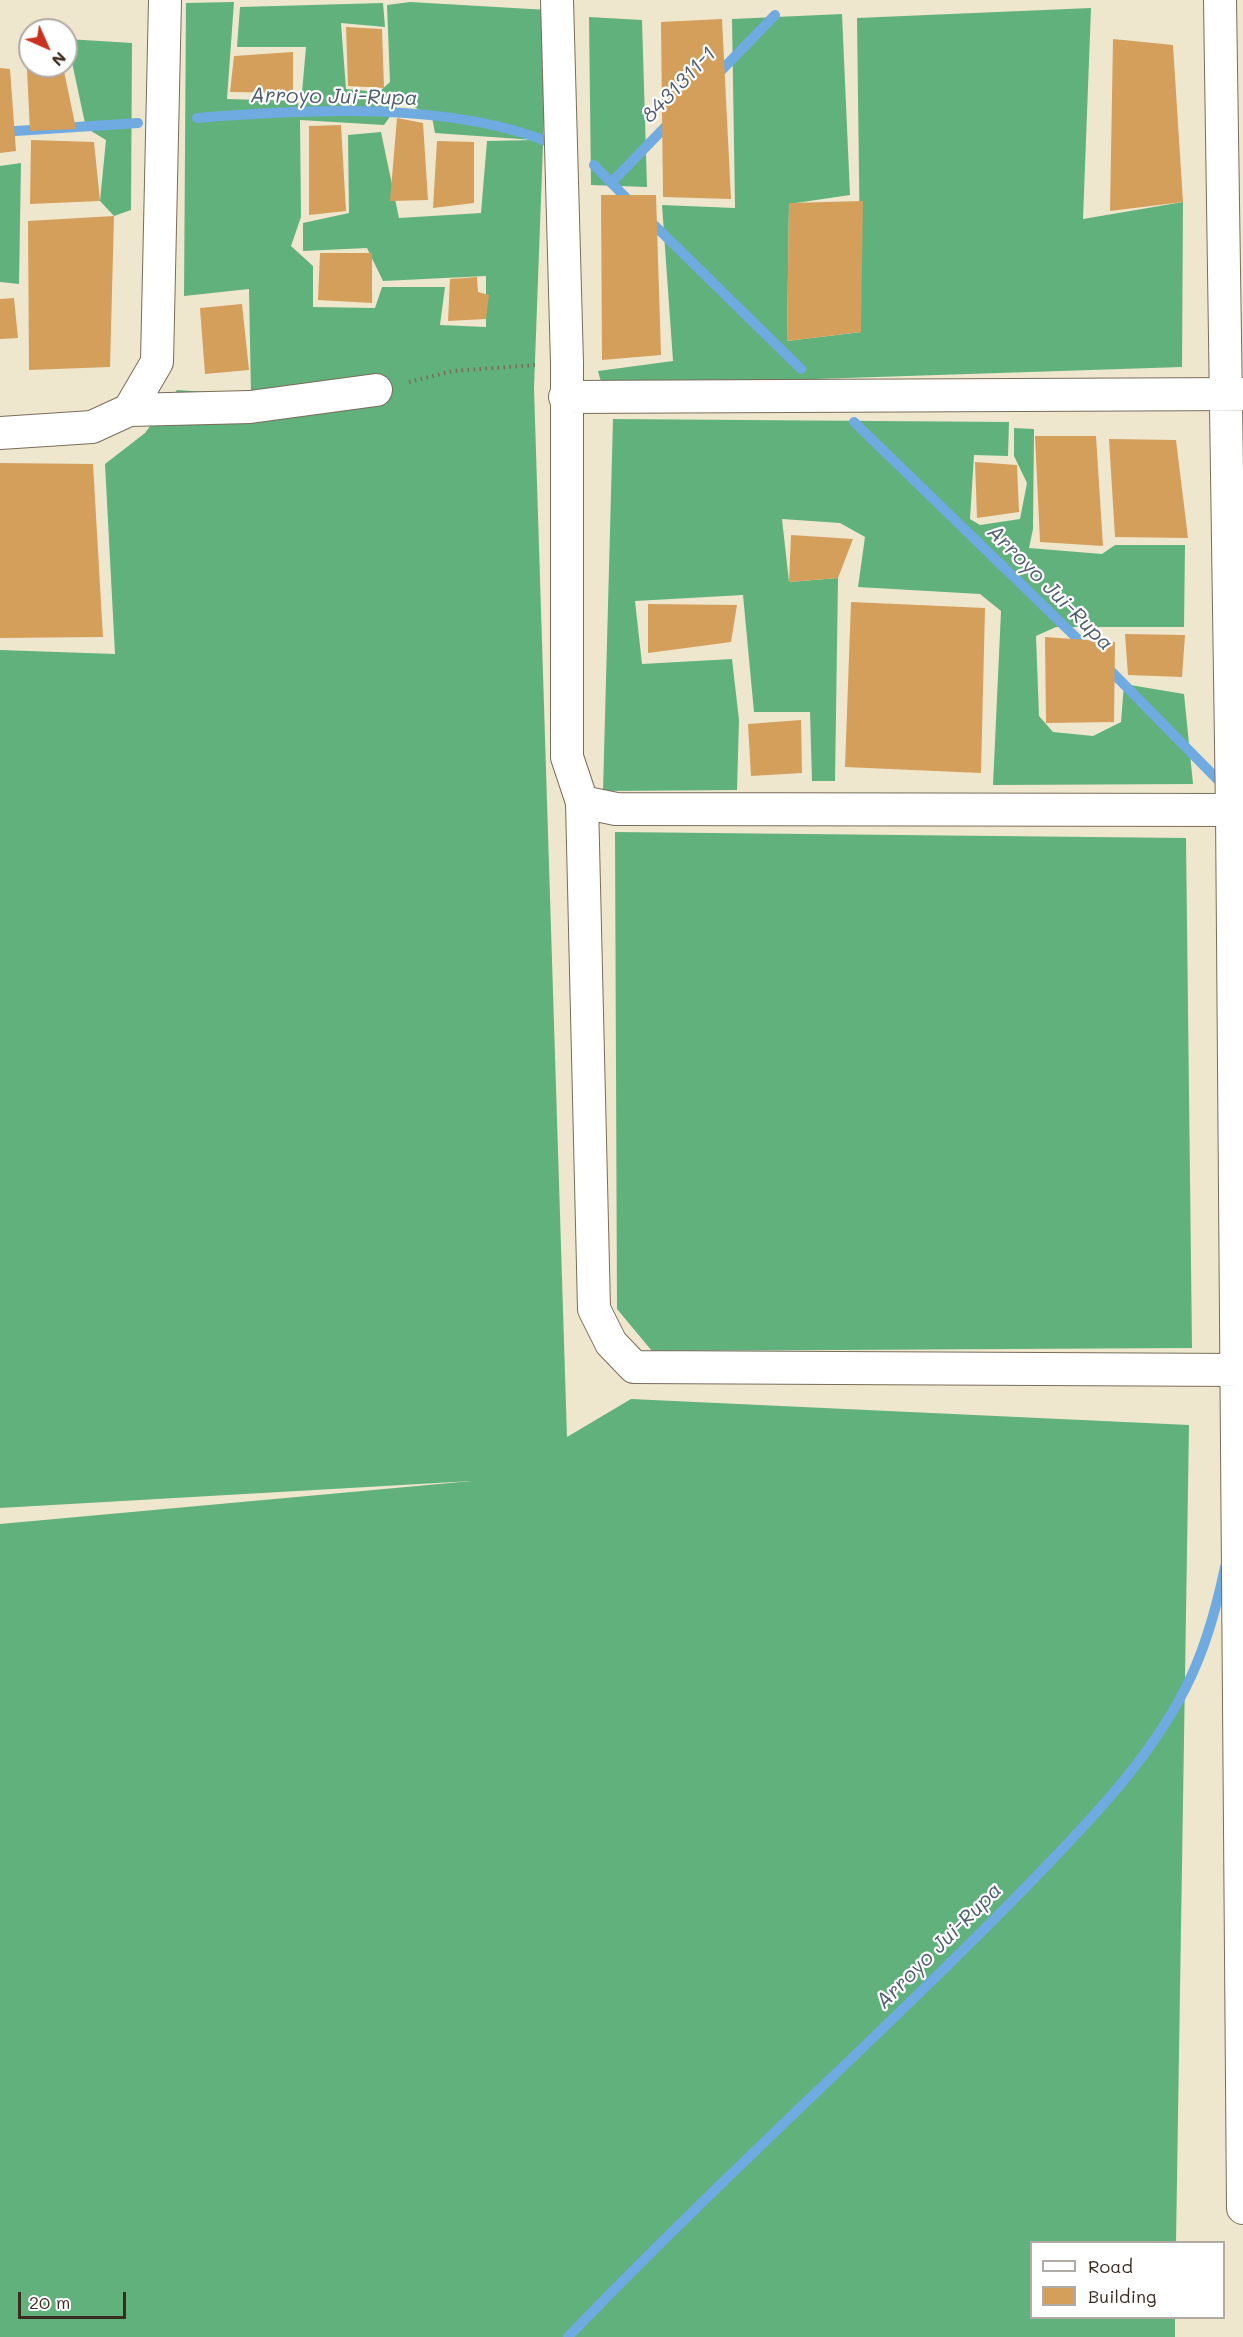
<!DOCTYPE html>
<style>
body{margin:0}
#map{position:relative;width:1243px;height:2337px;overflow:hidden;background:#efe7cd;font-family:Mali,sans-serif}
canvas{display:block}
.legend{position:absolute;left:1030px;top:2241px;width:195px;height:78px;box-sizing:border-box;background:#fff;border:2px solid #b1aaa5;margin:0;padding:8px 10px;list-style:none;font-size:18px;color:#3b2a1e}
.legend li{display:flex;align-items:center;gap:12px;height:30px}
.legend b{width:30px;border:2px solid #b1aaa5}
.north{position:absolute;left:18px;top:18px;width:60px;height:60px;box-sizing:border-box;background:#fff;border:2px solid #b1aaa5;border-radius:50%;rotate:135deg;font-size:16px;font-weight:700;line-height:24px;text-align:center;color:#3b2a1e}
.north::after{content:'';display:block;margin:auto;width:21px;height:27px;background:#c8321e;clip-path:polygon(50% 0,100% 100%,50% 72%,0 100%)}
.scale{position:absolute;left:18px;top:2292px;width:108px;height:27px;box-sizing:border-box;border:3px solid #3b2a1e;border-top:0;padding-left:8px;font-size:18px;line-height:21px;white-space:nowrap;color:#3b2a1e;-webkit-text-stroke:4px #fff;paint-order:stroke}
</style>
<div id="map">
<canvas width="1243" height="2337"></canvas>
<ul class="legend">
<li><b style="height:8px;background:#fff"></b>Road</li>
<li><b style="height:16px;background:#d49e5b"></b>Building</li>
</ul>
<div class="north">N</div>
<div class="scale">20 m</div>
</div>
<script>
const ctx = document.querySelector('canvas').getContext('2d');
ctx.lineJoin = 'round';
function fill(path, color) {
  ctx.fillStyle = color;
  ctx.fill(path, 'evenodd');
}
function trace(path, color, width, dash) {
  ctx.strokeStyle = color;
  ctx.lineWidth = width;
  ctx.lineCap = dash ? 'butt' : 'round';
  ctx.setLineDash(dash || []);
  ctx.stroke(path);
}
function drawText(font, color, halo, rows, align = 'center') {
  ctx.font = font + ' Mali,sans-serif';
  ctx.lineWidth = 4.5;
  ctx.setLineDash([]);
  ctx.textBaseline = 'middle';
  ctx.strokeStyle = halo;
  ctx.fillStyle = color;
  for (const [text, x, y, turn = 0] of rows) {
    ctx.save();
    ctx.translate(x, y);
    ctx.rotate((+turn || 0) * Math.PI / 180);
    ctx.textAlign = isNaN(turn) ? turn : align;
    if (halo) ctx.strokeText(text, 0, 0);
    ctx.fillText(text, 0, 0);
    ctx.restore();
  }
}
const forest = new Path2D(`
 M234,2L227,99L298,101L300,115L306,47H237L240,7L383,3L385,27L341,23L346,89L379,92L390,82L387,5L410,2L548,10L534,388L567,1437L631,1399L1189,1425L1176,2242H1032V2318H1175V2337H0V1524L472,1481L0,1508V650L115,654L105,464L145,433L177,390L251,395L249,289L184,296L186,3ZM402,100L432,117L435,133L534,140L487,141L481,213L399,218L381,132L348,135L349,213L303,223V251L367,248L383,281L486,276V327L440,325L445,287H382L375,308L313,307V266L291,246L301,217L300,120L384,125Z
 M1091,8L1083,219L1183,202L1182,367L602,386L598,371L673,361L662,205L735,208L732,19L842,14L850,195L789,204L787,341L861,332L857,18Z
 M589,17L642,20L647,187L591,185Z
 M67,39L132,43L131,210L114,216L100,201L106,140L86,128Z
 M21,163L19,284L0,282V166Z
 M613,419L1009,422L1008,456L974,455L970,519L980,525L1020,519L1027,483L1014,456V428L1034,429L1033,529L1029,548L1102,554L1115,545H1185L1184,627H1056L1036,636L1039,716L1053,732L1093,736L1121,722L1124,684L1184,694L1193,784L993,785L1001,611L980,594L858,587L865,537L840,523L782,519L789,582L838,578L835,781H812L810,712H754L743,595L635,601L642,664L732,659L739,720L737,790L603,791Z
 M615,832L1186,838L1192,1348L652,1351L617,1309Z`);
const stream = new Path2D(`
 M715,77L775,15
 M197,118C307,109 454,101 556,145
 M0,132L138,123
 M594,165L633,205
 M611,183L670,122
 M649,220L801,369
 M854,422L1088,649
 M1106,666L1219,781
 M568,2337C668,2233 773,2134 877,2034C935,1978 993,1922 1049,1863C1099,1811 1152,1754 1185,1689C1205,1650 1216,1610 1225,1567`);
const building = new Path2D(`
 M722,19L731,199L663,197L661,22Z
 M346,27L382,29L384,88L348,86Z
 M1113,39L1173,45L1183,202L1110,211Z
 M26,49L30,50V66H63L76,129L30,131Z
 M293,52V93L230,92L234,56Z
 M0,68L10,69L16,151L0,153Z
 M397,118L423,123L428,200L390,201Z
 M341,125L346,211L309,215V126Z
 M31,140L94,142L100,201L30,204Z
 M437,141L474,142V203L433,208Z
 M601,195H656L661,355L602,360Z
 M863,201L861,332L787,341L789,203Z
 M114,216L110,367L29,370L28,221Z
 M320,253H372V303L318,300Z
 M477,277L478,292L489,295L486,319L448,321L450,279Z
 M14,298L18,338L0,339V299Z
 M242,304L249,370L205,374L200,308Z
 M1035,436H1096L1103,546L1040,542Z
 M1109,439L1176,440L1188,538L1115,537Z
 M975,462L1017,465L1019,512L977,518Z
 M0,463L93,464L103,637L0,638Z
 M791,535L853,539L838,578L789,582Z
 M851,602L985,608L981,773L845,767Z
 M648,604L737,605L731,642L648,653Z
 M1125,634L1185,635L1182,677L1128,675Z
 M1045,637L1115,642L1114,722L1046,723Z
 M801,720L802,773L751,776L748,724Z`);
const path = new Path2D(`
 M409,382L453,371L535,365`);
const street = new Path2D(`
 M557,0L567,363V757L582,802L594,1309L611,1343L634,1367L1243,1370
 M1220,0L1232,810L1243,2208
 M565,397L1243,394
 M129,410L157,362L165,0
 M0,433L92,427L129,410L250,407L376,390
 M582,802L616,809L1243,810`);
const waterNames = [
 ["8431311-1",679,85,-46],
 ["Arroyo Jui-Rupa",334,97,1],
 ["Arroyo Jui-Rupa",1050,588,45],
 ["Arroyo Jui-Rupa",939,1946,-45]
];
fill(forest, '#61b17d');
trace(stream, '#6faae0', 10);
fill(building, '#d49e5b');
trace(street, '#7a6c5b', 34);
trace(path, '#7a6c5b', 4, [1.5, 4.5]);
trace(street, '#fff', 32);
drawText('italic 21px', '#505d6c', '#fff', waterNames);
</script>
